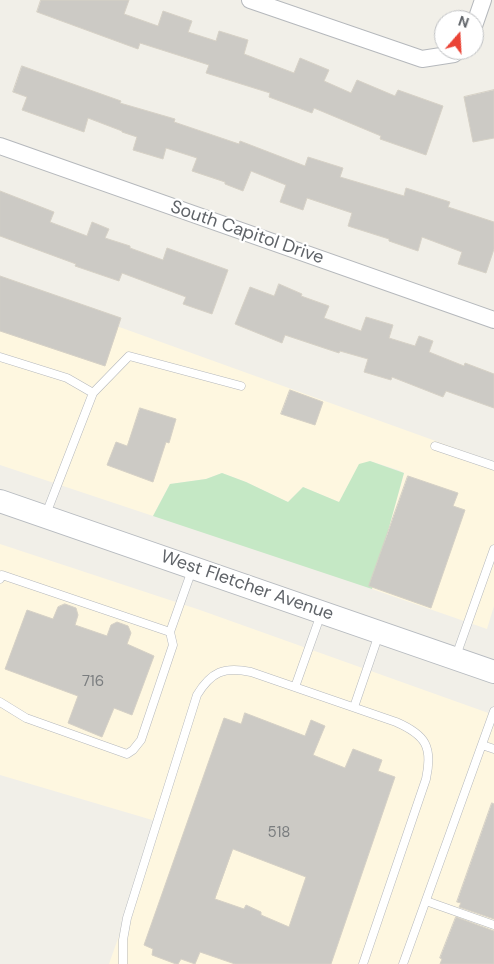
<!DOCTYPE html>
<style>
body{margin:0}
#map{position:relative;width:494px;height:964px;overflow:hidden;background:#f1efe8;font-family:"DM Sans",sans-serif}
canvas{display:block}
.north{position:absolute;left:434px;top:10px;width:50px;height:50px;box-sizing:border-box;background:#fff;border:1px solid #bfc1c3;border-radius:50%;rotate:19deg;font-size:14px;font-weight:700;line-height:20px;text-align:center;color:#5f6368}
.north::after{content:'';display:block;margin:auto;width:18px;height:22px;background:#ea4335;clip-path:polygon(50% 0,100% 100%,50% 72%,0 100%)}
</style>
<div id="map">
<canvas width="494" height="964"></canvas>
<div class="north">N</div>
</div>
<script>
const ctx = document.querySelector('canvas').getContext('2d');
ctx.lineJoin = 'round';
function fill(path, color) {
  ctx.fillStyle = color;
  ctx.fill(path, 'evenodd');
}
function trace(path, color, width, dash) {
  ctx.strokeStyle = color;
  ctx.lineWidth = width;
  ctx.lineCap = dash ? 'butt' : 'round';
  ctx.setLineDash(dash || []);
  ctx.stroke(path);
}
function drawText(font, color, halo, rows, align = 'center') {
  ctx.font = font + ' "DM Sans",sans-serif';
  ctx.lineWidth = 4.5;
  ctx.setLineDash([]);
  ctx.textBaseline = 'middle';
  ctx.strokeStyle = halo;
  ctx.fillStyle = color;
  for (const [text, x, y, turn = 0] of rows) {
    ctx.save();
    ctx.translate(x, y);
    ctx.rotate((+turn || 0) * Math.PI / 180);
    ctx.textAlign = isNaN(turn) ? turn : align;
    if (halo) ctx.strokeText(text, 0, 0);
    ctx.fillText(text, 0, 0);
    ctx.restore();
  }
}
const commercial = new Path2D(`
 M0,284L494,462V606L487,629L372,589L404,473L398,470L370,461L339,502L303,487L288,502L246,482L222,473L206,479L170,484L153,516L0,465Z
 M0,544L200,610L494,715V964H109L159,822L0,775Z`);
const green = new Path2D(`
 M370,461L404,473L372,589L153,516L170,484L206,479L222,473L246,482L288,502L303,487L339,502L359,464Z`);
const building = new Path2D(`
 M41,0H129L124,14L158,26L163,11L192,21L188,32L216,41L219,31L248,40L244,54L294,73L300,58L329,70L324,81L351,93L357,80L395,96L398,90L443,106L426,155L380,139L381,136L314,108L312,113L269,97L270,93L206,73L209,65L140,43L138,49L37,12Z
 M22,66L121,101L120,103L175,119L174,122L239,144L240,141L305,166L308,157L343,168L340,177L404,196L406,188L450,202L448,207L494,222V249L486,273L458,264L462,252L422,237L418,251L389,241V239L348,226L352,213L307,198L303,210L280,202L286,185L251,171L243,191L225,184V182L192,171L197,158L166,148L163,159L133,150L137,137L122,132V131L88,118L84,132L22,110L27,97L13,92Z
 M494,90V138L473,142L464,97Z
 M0,191L54,212L50,222L87,236L92,222L109,229L105,238L130,246V248L163,260L167,248L228,270L212,314L183,304L186,297L122,273L119,281L75,266L76,264L0,236Z
 M0,276L121,318L105,366L0,331Z
 M279,284L302,294L301,296L329,306L324,318L361,331L366,317L393,325L389,338L415,346L419,336L433,341L429,352L464,366L465,363L494,374V408L446,391L443,397L392,377L391,380L364,372L368,359L340,351L339,353L285,335L282,343L235,324L250,287L274,296Z
 M290,390L323,402L315,425L281,414Z
 M140,408L176,419L169,443L166,442L153,482L107,465L116,442L127,446Z
 M408,476L458,493L453,506L465,510L431,608L369,586Z
 M65,604L76,608L78,615L75,625L107,636L111,625L117,622L128,626L131,633L127,644L154,656L132,715L114,708L102,737L68,723L78,696L5,669L27,610L53,619L58,607Z
 M245,713L305,736L311,720L325,726L313,755L345,768L353,749L382,760L378,771L395,777L331,964H235L200,952L195,964L181,959L178,964H176L152,955L153,949L144,945L224,718L241,724ZM233,849L306,877L289,927L261,915V912L246,905L244,909L215,899Z
 M492,803L494,804V919L459,907L461,903L457,902Z
 M456,917L494,931V964H440L442,959L440,958Z`);
const lane = new Path2D(`
 M0,357L67,378L93,393
 M435,446L494,466
 M46,514L93,393L129,356L241,386
 M0,579L2,575L170,632L192,570
 M456,656L494,549
 M295,687L321,614
 M0,702L26,718L127,754L133,750L141,740L173,645L170,632
 M354,707L379,634
 M482,745L494,749
 M426,901L494,925
 M123,964V940L127,918L197,695C211,672 224,666 251,672L396,722C426,735 433,747 426,779L363,964
 M403,964L494,711`);
const street = new Path2D(`
 M250,0L422,59L454,54L459,50
 M474,26L483,0
 M0,146L494,320`);
const secondary = new Path2D(`
 M0,501L494,672`);
const numberNames = [
 ["716",93,682],
 ["518",279,833]
];
const streetNames = [
 ["South Capitol Drive",247,233,19],
 ["West Fletcher Avenue",247,586,19]
];
fill(commercial, '#fef7e0');
fill(green, '#c5e8c5');
fill(building, '#cccac5');
trace(building, '#d6d1c6', 1);
trace(lane, '#b5b8bc', 9);
trace(street, '#b5b8bc', 18);
trace(secondary, '#b6babf', 24);
trace(lane, '#fff', 8);
trace(street, '#fff', 16);
trace(secondary, '#fff', 22);
drawText('15px', '#7a7d7f', null, numberNames);
drawText('18px', '#5f6368', '#fff', streetNames);
</script>
